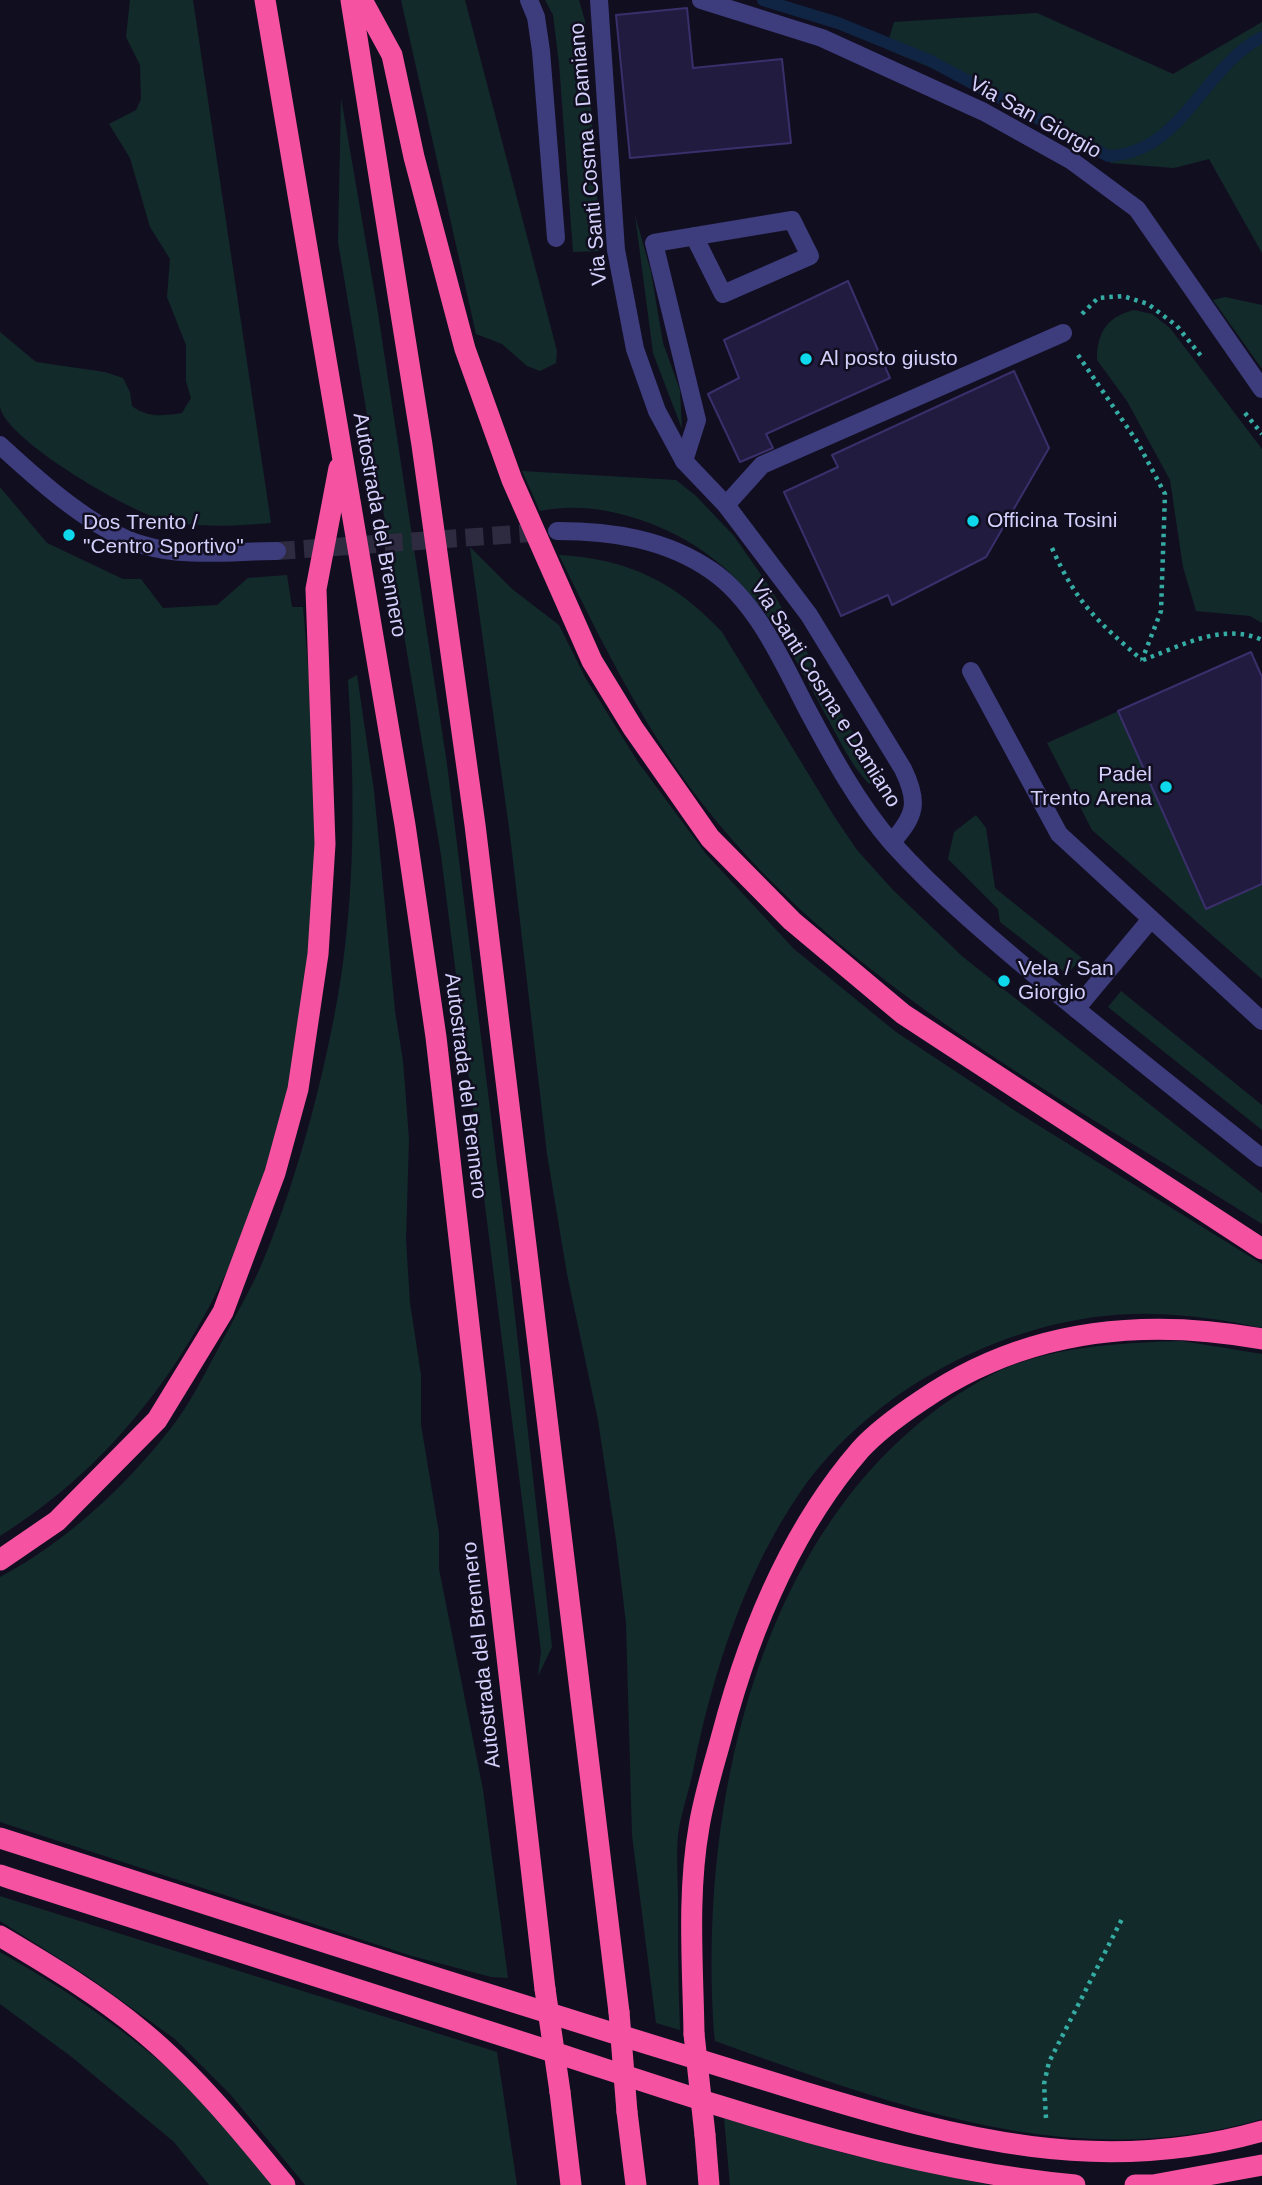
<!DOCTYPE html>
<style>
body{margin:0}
canvas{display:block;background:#110e20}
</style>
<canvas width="1262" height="2185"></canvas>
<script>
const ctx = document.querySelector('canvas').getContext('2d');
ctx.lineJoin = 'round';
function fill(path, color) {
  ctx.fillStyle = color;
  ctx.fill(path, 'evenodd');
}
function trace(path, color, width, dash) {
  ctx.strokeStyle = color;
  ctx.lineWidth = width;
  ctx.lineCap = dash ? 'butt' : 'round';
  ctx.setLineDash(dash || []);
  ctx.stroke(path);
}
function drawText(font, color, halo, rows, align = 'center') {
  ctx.font = font + ' Arial,sans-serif';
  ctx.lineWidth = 5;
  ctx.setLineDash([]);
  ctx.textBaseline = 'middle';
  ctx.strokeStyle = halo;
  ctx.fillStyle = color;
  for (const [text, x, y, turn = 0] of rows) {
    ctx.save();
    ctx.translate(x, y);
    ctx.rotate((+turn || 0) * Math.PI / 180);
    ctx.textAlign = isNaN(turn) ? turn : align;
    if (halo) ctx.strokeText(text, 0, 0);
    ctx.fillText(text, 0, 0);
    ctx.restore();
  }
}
const green = new Path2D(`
 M130,0H193L271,523C235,526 199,528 164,520C131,513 6,440 0,407C0,384 0,355 0,332L36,362L105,372L123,378L130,392L132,406C148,418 162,416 182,413L191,398L186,381V345L167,297L170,259L150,227L130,158L109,124L136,110L141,99L140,65L126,37Z
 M401,0H465L557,351L556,363L540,371L527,366L502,344L476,334Z
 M545,0H579L585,21L601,251L573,252L559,63L553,15Z
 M1037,13L1173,74L1262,22V253L1209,159L1174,168L1111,163L941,72L886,49L894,22Z
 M341,98L377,307L447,764L507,1245L552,1647L538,1676L541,1651L441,855L338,242Z
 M635,215L651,272L663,343L680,390L682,429L653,353Z
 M1225,297L1262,305V369L1213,300Z
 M1134,310L1152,314L1170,328L1262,449V623L1250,616L1196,611L1183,567L1170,480L1127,401L1097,360C1097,332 1107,317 1134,310Z
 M522,471L676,480L696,496L734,536L771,589L873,768L876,780L869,784C850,764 840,741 827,717C784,637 747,564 659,527C621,511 581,503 540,511Z
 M0,487L47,543L123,579H141L163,608L217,605L248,578L287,575L292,607H303C310,684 316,762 316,840C315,1099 232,1392 0,1536Z
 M470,547L512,589L559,625L586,679L638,762L706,854L794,949L896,1032L1020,1114L1262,1264V1328C1226,1320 1191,1315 1154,1314C1022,1310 874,1384 799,1494C745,1573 713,1672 694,1766C690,1789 681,1812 678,1835C676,1856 678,1879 678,1900C678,1944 678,1987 680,2030L656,2023L632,1835L626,1623L616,1540L598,1420L567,1274L547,1154L510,835Z
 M559,555C628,559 674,581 722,632L834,816L857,850L893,890L963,957L1262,1193V1224C1070,1101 849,990 705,807C645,730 602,643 559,555Z
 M1251,652L1262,677V979L1092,830L1047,743Z
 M357,675L374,791L395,1011L403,1061L409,1139L406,1240L410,1303L421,1375V1425L439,1533V1569L483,1790L508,1978L491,1977L412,1956L0,1822V1577C65,1543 126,1486 171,1428C189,1405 203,1377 217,1351C232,1321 250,1292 263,1261C298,1178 329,1060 342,970C356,874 354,776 348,680Z
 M976,815L986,828L995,888L1082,958L1067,974L1000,922L998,909L948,859L954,832Z
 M1121,991L1262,1105V1130L1108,1007Z
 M1182,1341L1262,1354V2119C1070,2175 894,2105 715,2041C696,1803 761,1497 991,1375C1047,1346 1120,1343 1182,1341Z
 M0,1896L497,2052L517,2185H305L230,2094L175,2039L90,1978L0,1921Z
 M0,1952C76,1995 148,2045 210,2108C233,2132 254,2159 276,2185H209L174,2142L73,2058L0,2004Z
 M724,2118L843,2153L989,2185H730Z`);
const stream = new Path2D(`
 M763,0L838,23L929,60L1108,156C1183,153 1202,68 1262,37`);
const building = new Path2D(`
 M687,8L693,68L782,59L791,143L630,158L616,15Z
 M848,281L890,378L766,434L773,448L740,462L708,394L739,378L724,340Z
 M1014,371L1049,448L986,557L892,605L888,595L841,616L784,492L838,467L832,455Z
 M1251,652L1262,677V884L1206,909L1118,711Z`);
const streetTunnel = new Path2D(`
 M277,551L545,532`);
const path = new Path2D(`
 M1082,314L1098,298L1123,296L1148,304L1177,326L1201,356
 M1078,355L1138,443L1165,494L1161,611L1142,660
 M1245,413L1262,434
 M1052,548C1077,604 1097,621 1142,660
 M1143,660C1181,646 1223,622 1262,640
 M1046,2118L1044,2084L1049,2062L1123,1917`);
const lane = new Path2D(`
 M529,0L536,17L541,51L556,238
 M684,461L697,420L654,243L792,220L810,256L723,294L694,236
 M726,505L762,465L1063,333
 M971,671L1059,834L1262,1021
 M1076,1009L1151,919`);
const street = new Path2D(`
 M599,0L616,250L635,349L657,411L684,461L726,505L809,615L903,769C919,802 916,815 892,842
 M701,0L822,38L984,112L1072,161L1137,209L1262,389
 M0,445C38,480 94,531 143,545C185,558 234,551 277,551
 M557,531C612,531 666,539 712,571C757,602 783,663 807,709C831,754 858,804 892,843C939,895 994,941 1048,986C1119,1044 1190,1101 1262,1158`);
const highway = new Path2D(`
 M265,0L405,825L436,1037L545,1989
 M351,0L422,445L475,825L619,2012
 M362,0L392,55L414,157L465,349L512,480L592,661L633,728L710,838L792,921L903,1014L1262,1249
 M0,1560L57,1521L157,1420L223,1312L275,1173L298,1089L318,954L325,844L316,589L339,468
 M0,1838C194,1900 389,1964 584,2024C657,2047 730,2069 804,2092C960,2139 1100,2177 1262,2131
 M0,1875C182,1935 365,1992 547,2050C720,2106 894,2168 1075,2185
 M0,1936C49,1965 99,1995 143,2032C196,2076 241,2131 285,2185
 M694,2034C693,1966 687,1895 699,1827C704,1796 714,1765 722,1735C749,1632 790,1531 860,1450C877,1431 901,1414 922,1400C1025,1329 1141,1317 1262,1339
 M560,2092L571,2185
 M627,2112L636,2185
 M705,2135L709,2185
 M1135,2185H1153L1262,2165`);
const highwayBridge = new Path2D(`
 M545,1989L560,2092
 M619,2012L627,2112
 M694,2034L705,2135`);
const markers = [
 [806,359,7,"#0dd8ec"],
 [973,521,7,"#0dd8ec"],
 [69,535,7,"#0dd8ec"],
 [1166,787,7,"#0dd8ec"],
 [1004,981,7,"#0dd8ec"]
];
const streetNames = [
 ["Via San Giorgio",1035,118,29],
 ["Via Santi Cosma e Damiano",589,154,-95],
 ["Autostrada del Brennero",379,525,80],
 ["Via Santi Cosma e Damiano",825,694,58],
 ["Autostrada del Brennero",465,1086,83],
 ["Autostrada del Brennero",482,1655,-96]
];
const poiNames = [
 ["Al posto giusto",820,359],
 ["Officina Tosini",987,521],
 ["Dos Trento /",83,523],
 ["\"Centro Sportivo\"",83,547],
 ["Padel",1152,775,"right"],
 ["Trento Arena",1152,799,"right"],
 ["Vela / San",1018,969],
 ["Giorgio",1018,993]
];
fill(green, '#122a29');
trace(stream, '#102443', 12);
fill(building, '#221b40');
trace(building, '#3a2f6b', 2);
trace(streetTunnel, '#2e2b41', 18, [18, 9]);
trace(path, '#34aca3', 4.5, [3.5, 5]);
trace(lane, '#3d3c7d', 18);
trace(street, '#3d3c7d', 18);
trace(highway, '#f652a2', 21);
trace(highwayBridge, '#f652a2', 21);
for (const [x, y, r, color] of markers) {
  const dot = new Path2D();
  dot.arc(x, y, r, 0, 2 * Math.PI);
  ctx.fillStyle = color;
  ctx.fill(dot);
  trace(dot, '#110e20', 2.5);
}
drawText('21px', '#d4d0fc', '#110e20', streetNames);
drawText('21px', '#d4d0fc', '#110e20', poiNames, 'left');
</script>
